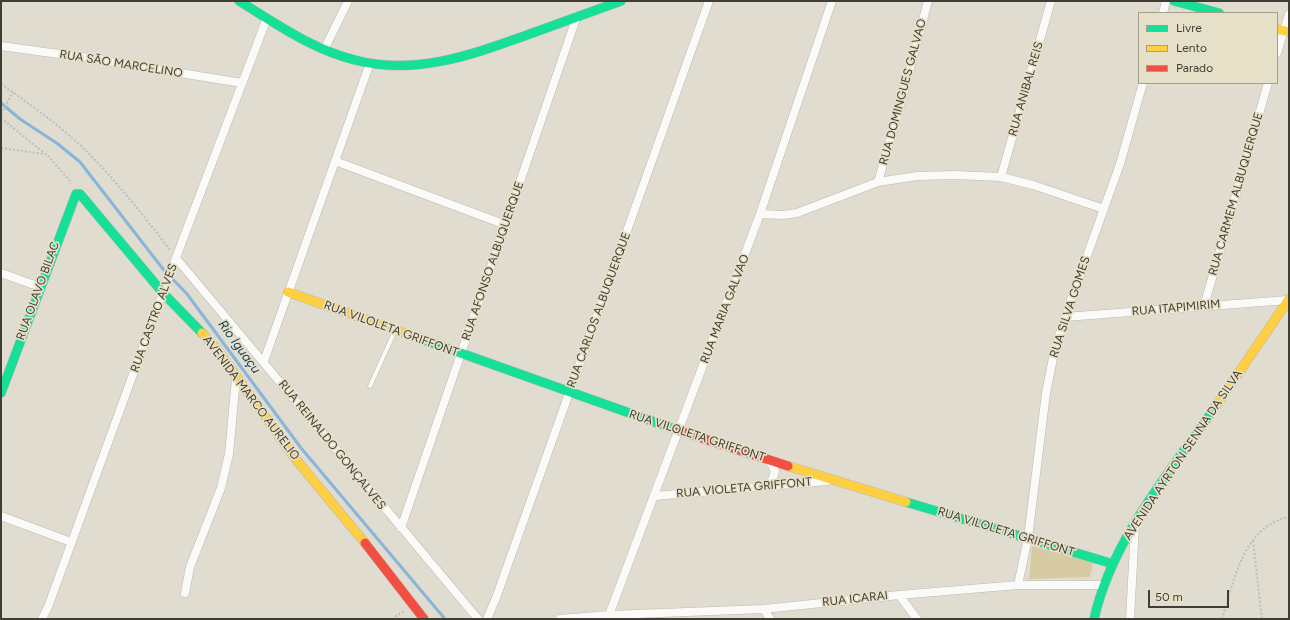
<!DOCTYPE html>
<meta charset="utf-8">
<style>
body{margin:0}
#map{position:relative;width:1290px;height:620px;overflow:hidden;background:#e0dcd0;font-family:Figtree,sans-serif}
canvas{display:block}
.frame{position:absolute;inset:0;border:2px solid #403d34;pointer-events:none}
.legend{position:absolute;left:1138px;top:12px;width:140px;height:72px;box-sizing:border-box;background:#e7e0c9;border:1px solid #a49f8d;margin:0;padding:5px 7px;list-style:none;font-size:12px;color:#403d34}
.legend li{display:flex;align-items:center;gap:8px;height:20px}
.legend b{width:20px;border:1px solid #a49f8d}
.scale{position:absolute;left:1148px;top:590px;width:81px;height:18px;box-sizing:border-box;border:2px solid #403d34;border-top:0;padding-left:5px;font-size:12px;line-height:14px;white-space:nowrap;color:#403d34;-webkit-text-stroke:3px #e7e0c9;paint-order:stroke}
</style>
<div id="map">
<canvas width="1290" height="620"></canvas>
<div class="frame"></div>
<ul class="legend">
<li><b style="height:5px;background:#16e098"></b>Livre</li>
<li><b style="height:5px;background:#ffcf43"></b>Lento</li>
<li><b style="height:5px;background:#f24e42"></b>Parado</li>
</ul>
<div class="scale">50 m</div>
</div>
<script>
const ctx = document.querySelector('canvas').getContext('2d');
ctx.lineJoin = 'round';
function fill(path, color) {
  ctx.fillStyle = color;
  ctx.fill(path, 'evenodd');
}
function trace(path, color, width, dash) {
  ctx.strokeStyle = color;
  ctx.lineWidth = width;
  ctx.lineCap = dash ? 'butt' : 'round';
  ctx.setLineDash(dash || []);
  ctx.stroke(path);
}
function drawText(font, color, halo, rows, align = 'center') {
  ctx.font = font + ' Figtree,sans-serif';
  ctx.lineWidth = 3.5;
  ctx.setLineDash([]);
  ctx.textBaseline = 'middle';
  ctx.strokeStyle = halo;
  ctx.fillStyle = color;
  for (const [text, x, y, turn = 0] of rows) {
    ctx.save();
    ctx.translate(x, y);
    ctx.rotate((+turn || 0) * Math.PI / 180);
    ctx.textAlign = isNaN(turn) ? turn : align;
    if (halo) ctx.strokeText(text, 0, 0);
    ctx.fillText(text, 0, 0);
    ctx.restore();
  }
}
const green = new Path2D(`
 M1032,546L1093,562L1090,577L1029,579Z`);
const stream = new Path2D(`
 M1,103L20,119L58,144L80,162L163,269L187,294L301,448L445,619`);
const path = new Path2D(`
 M1,84C34,107 68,131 96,161C123,189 146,219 170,250
 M1,114L13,92
 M1,118L49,157L72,183
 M1,148L44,154
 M1253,541L1262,619
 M392,619L404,611
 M1222,619C1234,581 1243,526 1289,517`);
const lane = new Path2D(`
 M370,386L395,331`);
const street = new Path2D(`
 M1163,13L1166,1
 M1,46L88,58L242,83
 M325,48L348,1
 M1277,53L1289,14
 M335,161L506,225
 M1001,177L1051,1
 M878,182L900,106L928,1
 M760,214L783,215L797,213L878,182L917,176L955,175L1001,177L1033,185L1104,209
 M176,258L478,619
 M1,273L40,287
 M1204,306L1268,83
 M1065,317L1288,300
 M264,361L370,63
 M769,460L775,471L770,486
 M655,496L827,481
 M1,516L71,542
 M401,528L577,16
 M1018,585L1028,538L1046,393L1054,353L1065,317L1120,164L1143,83
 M185,593L190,567L221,488L229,454L236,378
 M899,595L917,619
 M764,609L770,619
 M609,615L760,214L832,1
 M42,619L48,607L166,284L267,18
 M487,619L496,598L709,1
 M560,619L609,615L764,609L899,595L1018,585H1102
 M1130,619L1135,526`);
const fast = new Path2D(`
 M239,1C275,23 313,50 355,60C415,76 471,55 527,35C558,24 590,12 621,1
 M1174,1L1219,13
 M424,340L680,431
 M1,393L76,194H80L163,293L202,333
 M906,502L1110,563
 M1094,619C1112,539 1170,472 1216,406`);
const slow = new Path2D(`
 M1277,29L1289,32
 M288,292L424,340
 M202,333L217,349L294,457L365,543
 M1216,406L1289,299
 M788,466L906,502`);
const jam = new Path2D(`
 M680,431L788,466
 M365,543L424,619`);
const streetNames = [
 ["RUA SĀO MARCELINO",121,64,9],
 ["RUA ANIBAL REIS",1026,89,-74],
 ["RUA DOMINGUES GALVAO",903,92,-75],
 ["RUA CARMEM ALBUQUERQUE",1236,194,-74],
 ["RUA AFONSO ALBUQUERQUE",493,261,-71],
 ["RUA OLAVO BILAC",38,291,-70],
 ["RUA SILVA GOMES",1070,307,-72],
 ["RUA ITAPIMIRIM",1176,308,-5],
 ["RUA MARIA GALVAO",725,309,-69],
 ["RUA CARLOS ALBUQUERQUE",599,310,-70],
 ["RUA CASTRO ALVES",154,318,-70],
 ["RUA VILOLETA GRIFFONT",391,329,20],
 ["AVENIDA MARCO AURELIO",251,398,53],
 ["RUA VILOLETA GRIFFONT",697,436,18],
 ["RUA REINALDO GONÇALVES",332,445,51],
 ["AVENIDA AYRTON SENNA DA SILVA",1183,455,-56],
 ["RUA VIOLETA GRIFFONT",744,488,-5],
 ["RUA VILOLETA GRIFFONT",1006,532,17],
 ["RUA ICARAI",855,599,-6]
];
const waterNames = [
 ["Rio Iguaçu",239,347,54]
];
fill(green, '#d7cba4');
trace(stream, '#88b5da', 3);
trace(lane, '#bcb9af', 5);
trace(street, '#bcb9af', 9);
trace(fast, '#bcb9af', 10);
trace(slow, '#bcb9af', 10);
trace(jam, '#bcb9af', 10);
trace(path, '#c0beba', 2, [2, 2]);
trace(lane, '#fafaf8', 4);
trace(street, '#fafaf8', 8);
trace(fast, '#16e098', 9);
trace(slow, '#ffcf43', 9);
trace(jam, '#f24e42', 9);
drawText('12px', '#403d34', '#e7e0c9', streetNames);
drawText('italic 13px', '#05395f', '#e7e0c9', waterNames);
</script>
